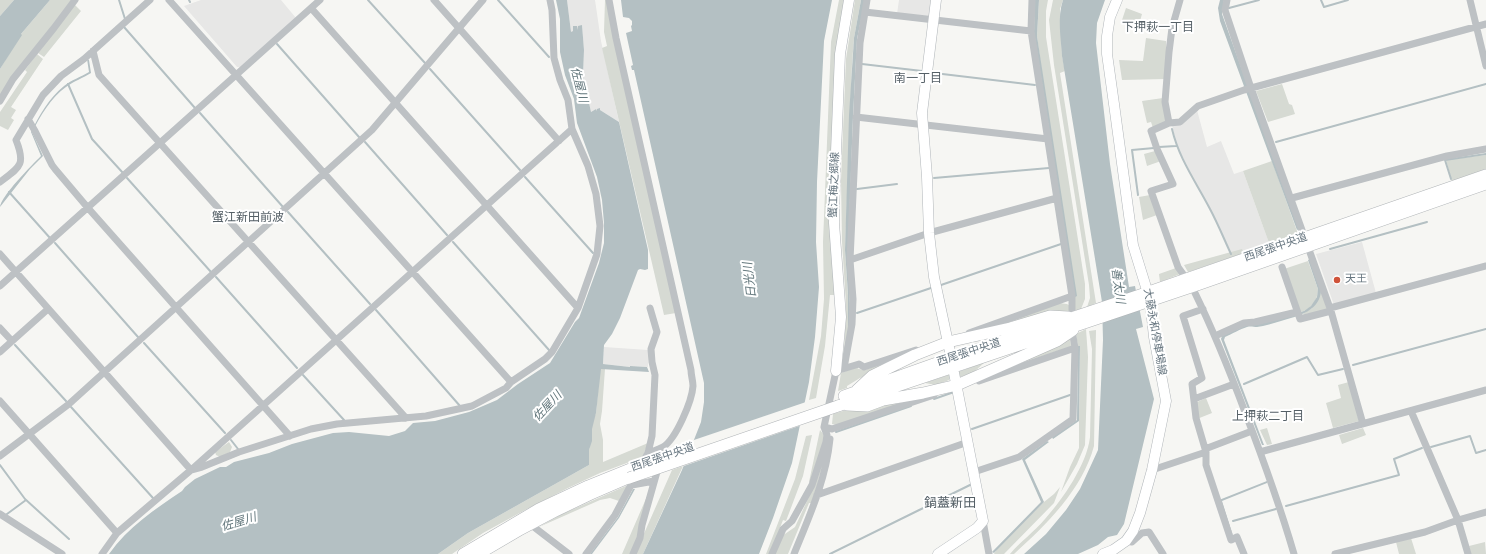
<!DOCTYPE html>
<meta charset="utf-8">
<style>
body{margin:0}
canvas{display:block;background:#f6f6f3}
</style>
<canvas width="1486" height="554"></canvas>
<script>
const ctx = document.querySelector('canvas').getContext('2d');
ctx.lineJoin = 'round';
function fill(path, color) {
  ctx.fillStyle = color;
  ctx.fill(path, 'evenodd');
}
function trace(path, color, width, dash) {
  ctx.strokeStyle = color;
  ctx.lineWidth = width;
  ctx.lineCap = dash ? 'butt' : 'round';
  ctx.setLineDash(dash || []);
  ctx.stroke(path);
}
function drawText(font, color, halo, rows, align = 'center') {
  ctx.font = font + ' "Source Sans 3","Noto Sans JP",sans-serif';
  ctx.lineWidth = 4;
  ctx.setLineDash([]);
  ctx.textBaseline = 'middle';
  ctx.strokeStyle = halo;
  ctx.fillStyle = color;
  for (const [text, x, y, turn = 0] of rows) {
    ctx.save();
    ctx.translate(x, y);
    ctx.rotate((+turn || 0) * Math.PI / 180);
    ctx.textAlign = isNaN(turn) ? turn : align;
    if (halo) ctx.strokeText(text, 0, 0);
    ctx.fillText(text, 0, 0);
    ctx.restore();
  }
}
const built = new Path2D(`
 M201,0H281L296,18L242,67H237L184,6Z
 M567,0H595L601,41L619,122L600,110L596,111V109L591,112L583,75L584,50L582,25L578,30L571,32Z
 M899,0H932L929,16L897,14Z
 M1197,110L1207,147L1221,141L1234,174L1243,171L1269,243L1244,253L1231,252L1210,209L1195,183L1177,146L1172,125Z
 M1362,242L1376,293L1334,305L1316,254Z
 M604,347L648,350V367L630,366V367L603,364Z`);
const green = new Path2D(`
 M0,0H14L0,16Z
 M50,0H72L0,97V69L21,34Z
 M605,0H607L676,313L664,315L602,48L607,46L604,32Z
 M839,0H844L835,295H830L825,346L816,398L809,400L821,336L824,299L823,242L831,42Z
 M855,0H861L854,38L852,64L845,250L850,326L844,354L846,304L842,242L841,180L846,59Z
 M1039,0H1048L1046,11V37L1085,284V299L1081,309L1074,311L1037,36Z
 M1053,0H1063L1060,9L1062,56L1065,71L1060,73L1096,303L1087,307L1090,298L1089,285L1054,65L1049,20Z
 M74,4L81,11L44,57L38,53Z
 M1126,8L1142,14L1138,28L1121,23Z
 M1146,38L1166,41V79L1122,80L1119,60L1143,61Z
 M37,54L43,59L11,107L16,110L11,118L14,120L8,130L0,126V112L27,72L25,70Z
 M1282,84L1289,104L1292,105L1295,114L1268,122L1256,91Z
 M1163,98L1167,123L1153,128L1151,122L1147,123L1142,101Z
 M1155,151L1161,161L1147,166L1144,154Z
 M1486,155V169L1452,181L1446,160Z
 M1272,161L1298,234L1269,243L1243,171Z
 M1150,195L1157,215L1143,220L1139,197Z
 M1242,249L1244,253L1188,272L1184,265Z
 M1308,261L1318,289C1318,300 1311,310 1300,312L1284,269Z
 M1176,268L1180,274L1160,282L1159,274Z
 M1321,289L1327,310L1301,315L1312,308Z
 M1059,303L1067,304L1070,306L1069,311H1056L982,331Z
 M1086,329L1088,357L1085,445L1077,464L1061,492L1070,467L1079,448V421L1080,346H1078L1076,334Z
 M1096,330L1094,446C1082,490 1047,524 1014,554H1010C1020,542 1034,532 1045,519C1063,499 1087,464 1090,437L1092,349L1089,331Z
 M1070,338L1071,346L1069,347L995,372Z
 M910,354L870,374L860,378L847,386V388L838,391L841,373L856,367L859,369L865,370Z
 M985,362L974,372L960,377L958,372Z
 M600,369H605L602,411L600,424L603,440V462L648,443L643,457L600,473L568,488L527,509L483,533L452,554H438L468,533L589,465V450L592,436V423L596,413Z
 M951,374L949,380L936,385L925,383Z
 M1349,382L1359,421L1333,428L1326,403L1341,398L1338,385Z
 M928,394L836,425L832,424L833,414L843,411L864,409Z
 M1206,398L1212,413L1197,419L1195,403Z
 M1267,428L1272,444L1267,445L1260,430Z
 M1363,428L1366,435L1342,444L1339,435Z
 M820,430L824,435V444L811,481L809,482Z
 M812,435L803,476L786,521L783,520L770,554H766L795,479L806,436Z
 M229,442L232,447L230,452L220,457L216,455L215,452Z
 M829,443L812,503H809L788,554H775L782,536L795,527L814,486Z
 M683,466L643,554H635L672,470Z
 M628,485L619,501L610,498L600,500L539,527L560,515Z
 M1060,487L1054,503L1004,554H994L999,546L1044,502L1054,494Z
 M648,494L638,535L631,554H622Z
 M1411,538L1416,554H1399L1396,542Z
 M1485,542L1486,554H1471L1469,546Z`);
const water = new Path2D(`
 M14,0H50L21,34L22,35L0,69V16Z
 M556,0H567L571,32L573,31V26H577L578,30V26L582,25L584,50L583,75L591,112L596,109L597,111V109L600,108V110L619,122L648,250V269L645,270L640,269L638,270L620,318L612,334L604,345L603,364L630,367V366L647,367L649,372L601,369L596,413L592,429V441L589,450V465L468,533L438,554H109C128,527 155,509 182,491L185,487L195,479L220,467H226L234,462L269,453L292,444L333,433L349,432L389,436L405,431L413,423L435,421L469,412L497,400L518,384L550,363L575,322L579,318L599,263L604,243V223L602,200L597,177L577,123L574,99L565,75L560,52V19Z
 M621,0H832L824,41L817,182L816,242L819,287L815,337L809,382L792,463L773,518L759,554H643L682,470L701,422L704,402V383L634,70H632L631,66L633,65L626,33L632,31L631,26L632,25V21L629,18L623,17Z
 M861,0H865L857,39L853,117L849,224L850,326L848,327V294L845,250L849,115L854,38Z
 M1035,0H1039L1037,36L1077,296L1075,297L1034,32Z
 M1063,0H1105L1097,23L1096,43L1110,164L1129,287L1135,286L1143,327L1136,329L1154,399L1124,524L1117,535L1108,537L1098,545L1078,554H1024L1046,534L1066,510L1080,489L1098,450L1103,340L1102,302L1062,56C1061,37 1057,18 1063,0Z
 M1220,0H1224L1222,14L1299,229L1297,230L1220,21L1218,8Z
 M87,59L89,60L91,73C83,78 74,81 66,87C51,97 40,117 32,132L43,156L30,169L0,207C1,196 32,165 41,156L31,132C39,116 49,98 64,86C71,80 81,77 89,72Z
 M1310,259L1321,289C1321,311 1298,316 1281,321C1273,323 1265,326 1257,327C1254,327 1250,326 1247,327C1240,329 1232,334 1225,337L1224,340L1264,445H1262L1221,339L1222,336L1247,325L1260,324L1304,311L1311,306L1317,297L1318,289L1308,260Z
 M1078,346H1080L1079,421L1053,439L1052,437L1077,420Z
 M1047,441L1049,442L1025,460L1044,502L994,553L992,552L1041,502L1022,459Z
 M1267,481V483L1222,501L1233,536L1219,500Z
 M633,489H635L619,518L592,554H590L618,517Z`);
const pier = new Path2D(`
 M806,402L802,425L681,467L691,441Z`);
const stream = new Path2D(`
 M119,0L125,19
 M189,0L190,2
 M368,0L425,63
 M498,0L549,57
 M1321,0L1324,7L1348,0
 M1229,8L1259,0
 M124,27L195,108
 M277,44L359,137
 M862,64L922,71
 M430,69L520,170
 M934,73L1035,85
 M68,84L92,139L123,173
 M200,113L283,207
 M1172,129C1179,159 1196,182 1210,209C1218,224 1224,239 1231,254
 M365,142L447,235
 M1276,142L1486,84
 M1159,147L1176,146
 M525,177L593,253
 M127,178L211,272
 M934,178L1049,168
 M1451,179L1445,160L1486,154
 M857,189L897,184
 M9,192L50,238
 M1138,195L1132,150L1154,148
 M288,212L370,304
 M453,242L549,350
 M55,243L138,337
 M1330,249L1427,222
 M216,277L297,368
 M941,285L1061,244
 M376,310L460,406
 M857,313L931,288
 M144,343L225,433
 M15,345L66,401
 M1353,365L1486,329
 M303,375L344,420
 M1244,384L1307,357L1318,375L1343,369
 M934,399L954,392
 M71,407L153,498
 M972,429L1070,395
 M836,432L911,406
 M231,440L238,449
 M1431,447L1470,436L1476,453L1486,450
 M0,465L25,499L69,539
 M1286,506L1399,475L1394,459L1422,448
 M7,514L26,500
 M1233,521L1276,509
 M830,554L972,484`);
const street = new Path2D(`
 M169,0L511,382
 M434,0L559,141
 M609,0L616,38L691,370C691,375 693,381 693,386C692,401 676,439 663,447C658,450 653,451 648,453
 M1227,0L1225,10L1251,88L1331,311L1363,424
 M1470,0L1486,66
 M311,8L578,308
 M865,12L1031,31
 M93,51L99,75L406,418
 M0,101L13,79L54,28L75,0
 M856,117L1048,139
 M28,119L35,131L52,165L55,169L88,208L290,436
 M1169,123L1165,102L1169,52L1172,28L1180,0
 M0,182C20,167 26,165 16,140L43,95L61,76L84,59L150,0
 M1292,198L1447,156L1486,149
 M0,254L191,470
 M850,260L929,233L1057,198
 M1282,267L1300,319L1331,311
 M1183,274L1178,267L1151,191L1173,184L1157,149L1151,131L1169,123L1180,122L1198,106L1244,90L1486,24
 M0,286L320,0
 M1195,293C1214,332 1230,372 1245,412C1263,459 1280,506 1294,554
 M1072,296V311
 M1330,308L1486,266
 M1203,309L1183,316L1202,378L1192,384L1196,418L1206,452V465L1231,540L1237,537L1244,554
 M0,328L12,341
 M969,333L1072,296L1031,31L1032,0
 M1215,336L1244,323L1255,322L1297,312
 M0,352L48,309
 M844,368L852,324L853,299L850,260L860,43L867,0
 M979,381L1075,348
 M1194,399L1234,384
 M0,401L117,533
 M1411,411L1458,520L1468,554
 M824,427L832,429L934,395
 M1205,449L1252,431
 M1260,452L1486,390
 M0,456L69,404L372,130L483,0
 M191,470L202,467L239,452L311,429L337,424L426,416L472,406L506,388L511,382L545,359L552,352L578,308L597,254L600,226L596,194L588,166L572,129L568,100L560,80L554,58L552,10L550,0
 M1152,470L1206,452
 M974,472L1019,457L1073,419L1075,348L1073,336
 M632,485L654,481
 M817,495L968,442
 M0,514L62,554
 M983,521L989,554
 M530,524L569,554
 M1126,541L1132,542L1142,533L1149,532L1163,554
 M102,554L117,533L191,470L572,129
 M586,554L615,515L648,453L652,436L655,375L652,362L651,349L657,332L650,308
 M633,554L640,538L642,525L664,447
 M772,554L783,529L792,521L812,485L826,442L827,435L824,427L836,371L859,364L864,367L916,350
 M794,554C809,517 826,480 830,439
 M1335,554L1425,532L1458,520L1486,512`);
const secondary = new Path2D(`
 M936,0L922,113L927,177L929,233L934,277L950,352
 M836,371L841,317L834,223L835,176L840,54L849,0
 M938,554L977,528L983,521L954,373
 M1103,554L1113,550L1126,541L1133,531L1140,513L1152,470L1166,401L1154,337L1150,300L1133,245L1114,104L1107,54V36L1110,17L1117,0`);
const primary = new Path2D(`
 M857,390L872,376L915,355L948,342L1010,328L1050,316L1068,317
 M844,396L934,364L1140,295L1486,175
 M847,405L867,406L883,400L923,393L957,385L1057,341L1073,330
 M838,406L1200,284L1486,184
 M463,554L539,509L588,486L630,469
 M479,554C527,524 577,499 628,478`);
const primaryBridge = new Path2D(`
 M629,478L838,406`);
const markers = [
 [1337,280,4,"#cf533a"]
];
const streetNames = [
 ["蟹江梅之郷線",835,185,-88],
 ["西尾張中央道",1276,248,-19],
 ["大藤永和停車場線",1154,332,80],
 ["西尾張中央道",969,353,-18],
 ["西尾張中央道",663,458,-19]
];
const poiNames = [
 ["天王",1345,280]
];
const neighbourhoodNames = [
 ["下押萩一丁目",1158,28],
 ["南一丁目",918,79],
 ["蟹江新田前波",248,218],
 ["上押萩二丁目",1268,417]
];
const waterNames = [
 ["佐屋川",578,85,76],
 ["日光川",751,280,-97],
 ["善太川",1117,286,82],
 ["佐屋川",548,407,-47],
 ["佐屋川",239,523,-17]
];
const quarterNames = [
 ["鍋蓋新田",950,504]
];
fill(built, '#e7e7e6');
fill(green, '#d6dad3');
fill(water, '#b4c0c3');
fill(pier, '#f6f6f3');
trace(stream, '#b4c0c3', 2);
trace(secondary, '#b0b5b9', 11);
trace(primary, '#b1b5b8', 12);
trace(street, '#bdc1c4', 7);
trace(secondary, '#fff', 10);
trace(primary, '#fff', 11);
trace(primaryBridge, '#b1b5b8', 12, []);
trace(primaryBridge, '#fff', 11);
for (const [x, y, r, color] of markers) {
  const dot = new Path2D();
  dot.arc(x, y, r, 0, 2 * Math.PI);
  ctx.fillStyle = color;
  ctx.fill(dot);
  trace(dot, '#fff', 1.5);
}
drawText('11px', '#687781', '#fff', streetNames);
drawText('11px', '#687781', '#fff', poiNames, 'left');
drawText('12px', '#556067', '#fff', neighbourhoodNames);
drawText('italic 12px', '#64787d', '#fff', waterNames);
drawText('13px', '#556067', '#fff', quarterNames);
</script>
